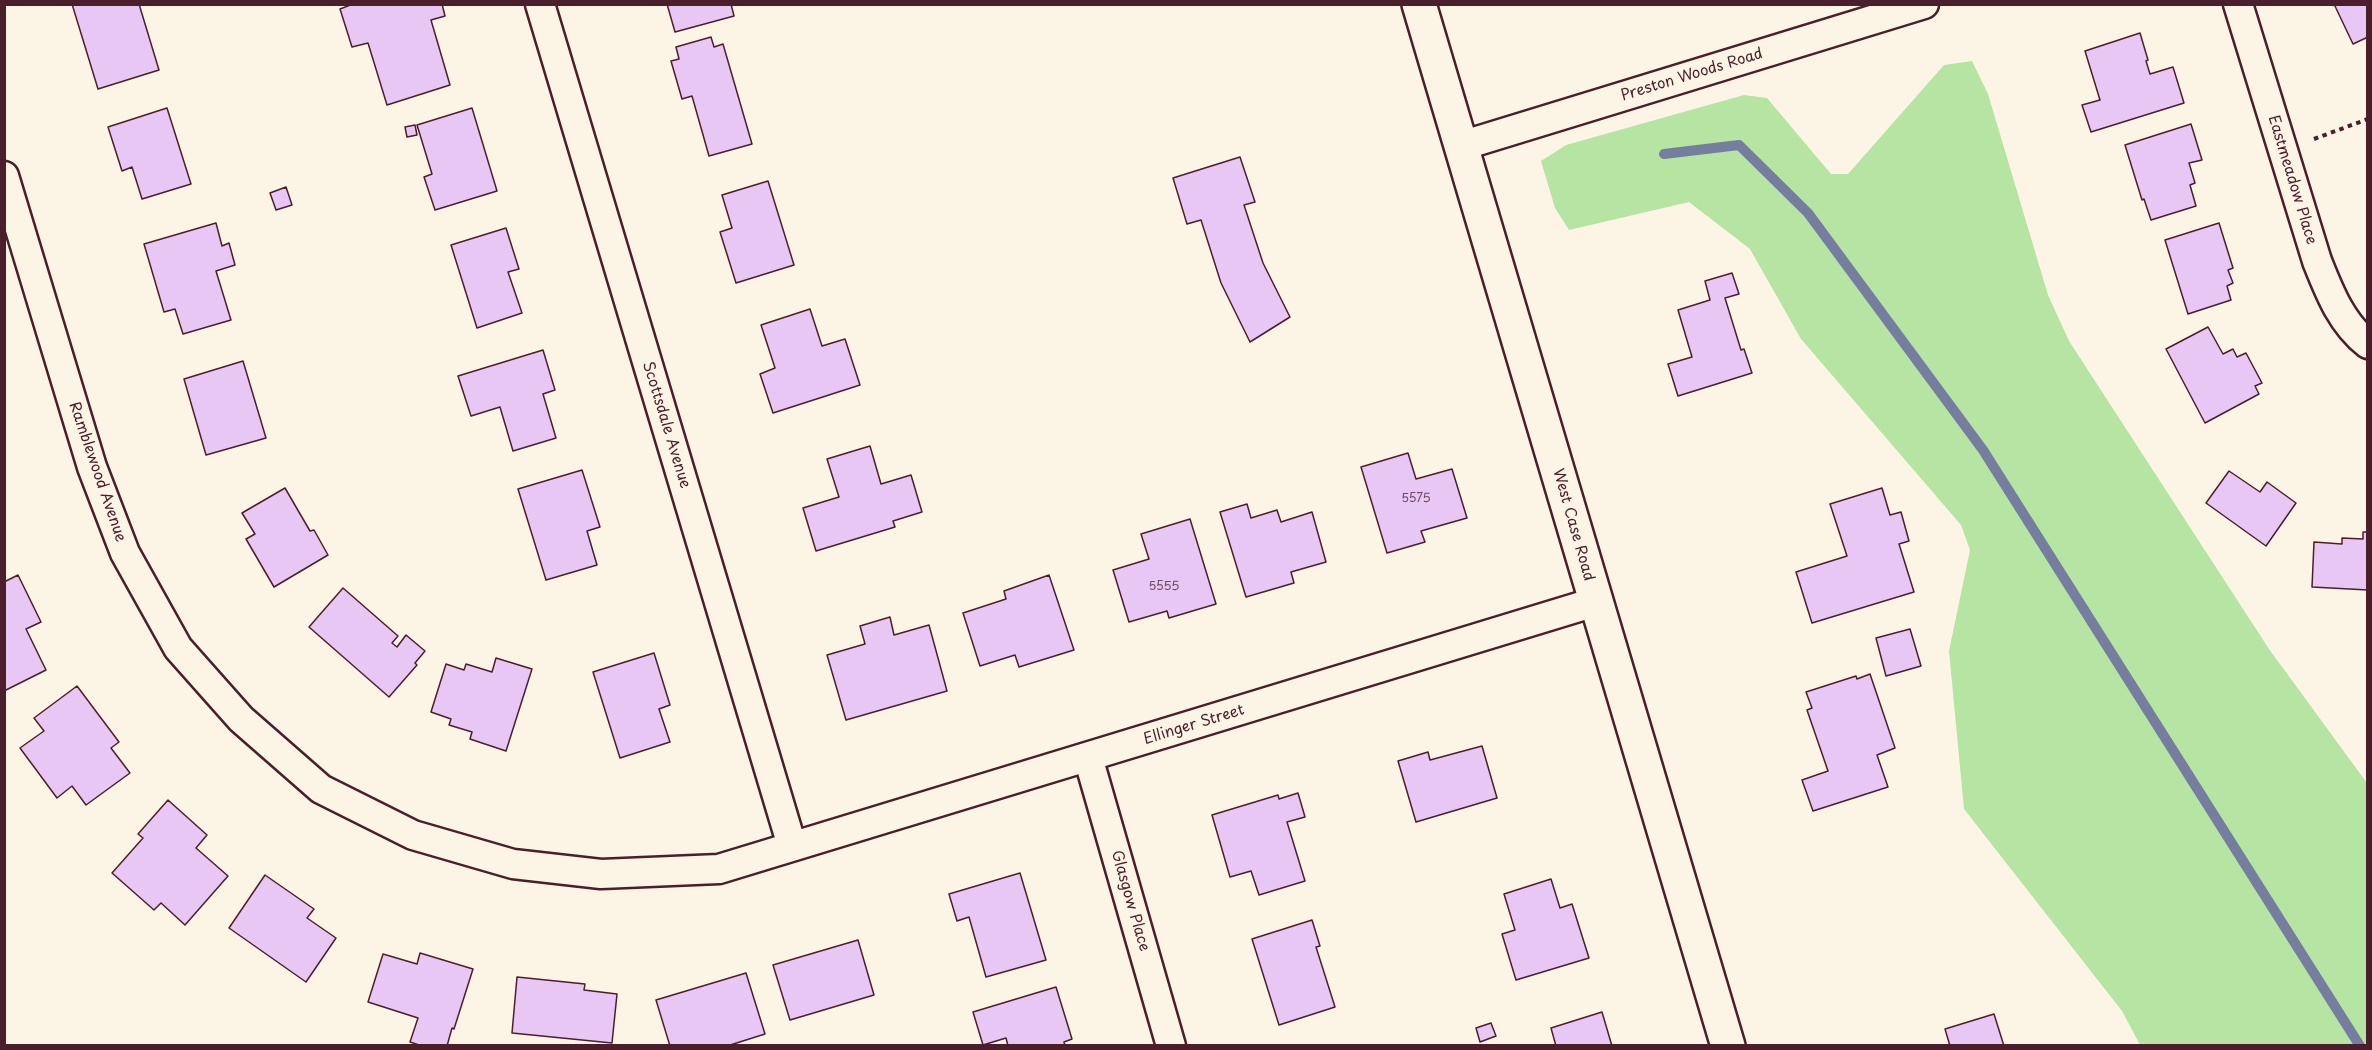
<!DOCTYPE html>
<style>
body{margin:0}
#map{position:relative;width:2372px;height:1050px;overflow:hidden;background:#fcf5e5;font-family:"Playpen Sans",sans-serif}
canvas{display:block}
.frame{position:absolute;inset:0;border:6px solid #4a1f2b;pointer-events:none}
</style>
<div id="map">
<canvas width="2372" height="1050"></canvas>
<div class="frame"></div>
</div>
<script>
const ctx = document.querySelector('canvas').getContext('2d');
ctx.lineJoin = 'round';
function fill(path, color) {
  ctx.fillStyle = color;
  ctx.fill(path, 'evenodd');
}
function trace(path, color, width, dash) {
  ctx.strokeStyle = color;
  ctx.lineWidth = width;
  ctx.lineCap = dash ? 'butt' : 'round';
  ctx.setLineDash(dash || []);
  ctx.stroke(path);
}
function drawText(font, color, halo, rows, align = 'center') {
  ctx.font = font + ' "Playpen Sans",sans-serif';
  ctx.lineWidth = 5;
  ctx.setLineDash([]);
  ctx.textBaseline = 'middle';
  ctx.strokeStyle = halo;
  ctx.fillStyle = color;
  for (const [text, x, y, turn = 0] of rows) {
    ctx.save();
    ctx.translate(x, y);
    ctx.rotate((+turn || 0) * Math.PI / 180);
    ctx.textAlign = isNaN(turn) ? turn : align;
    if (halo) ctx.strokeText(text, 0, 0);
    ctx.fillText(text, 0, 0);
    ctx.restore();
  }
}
const green = new Path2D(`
 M1972,61L1988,94L2048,295L2069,341L2269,649L2367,783V1045H2140L2122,1011L1964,809L1949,651L1970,550L1961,525L1801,339L1750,249L1689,202L1569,230L1555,208L1541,161L1566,145L1744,95L1767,98L1831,174H1848L1944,65Z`);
const stream = new Path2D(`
 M1664,154L1739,145L1808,213L1983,450L2360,1046`);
const building = new Path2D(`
 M72,4H139L159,70L98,89Z
 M353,4H442L445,16L431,20L450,85L387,105L368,43L352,47L340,9Z
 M667,4H731L734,16L675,32Z
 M2334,4H2368V37L2353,44Z
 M2140,33L2148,60L2146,61L2150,74L2173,67L2184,103L2091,132L2082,105L2100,100L2085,51Z
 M711,37L714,47L723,44L752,144L709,156L692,96L682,99L671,61L679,59L676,47Z
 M167,108L191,184L142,199L132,167L122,171L108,127Z
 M472,108L497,191L435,210L424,177L432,174L417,125Z
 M2191,124L2202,160L2189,163L2195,183L2190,185L2196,206L2151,220L2144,199L2142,200L2125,145Z
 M415,125L417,135L407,137L405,127Z
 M1240,157L1255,202L1244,205L1263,263L1290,317L1250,342L1221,283L1201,220L1187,224L1173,178Z
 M768,181L794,265L736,283L720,232L732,228L722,195Z
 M286,187L292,205L276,210L270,193Z
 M216,223L222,246L229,243L235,265L216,271L231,320L183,334L175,309L164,312L144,244Z
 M2219,223L2233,268L2228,270L2233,283L2227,286L2231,300L2188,314L2165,240Z
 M506,228L519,269L508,272L522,313L477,328L451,245Z
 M1732,273L1739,294L1725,298L1741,350L1744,349L1752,373L1678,396L1668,364L1692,357L1678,310L1710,300L1705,281Z
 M810,309L822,346L845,339L860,385L773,413L760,374L775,368L761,325Z
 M2208,327L2223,354L2233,349L2237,357L2246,353L2262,383L2255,386L2259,394L2205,423L2166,349Z
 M543,350L555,390L543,394L556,438L513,451L500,407L471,416L458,376Z
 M243,361L266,438L206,455L184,379Z
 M870,446L881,484L911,475L922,512L893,521L895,527L816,551L803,508L839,497L827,459Z
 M1408,453L1416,479L1452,469L1467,518L1421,531L1425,542L1387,553L1361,467Z
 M582,470L600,527L587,531L597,565L546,580L518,489Z
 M2229,471L2260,492L2267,482L2296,503L2266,546L2206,503Z
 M285,488L310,531L314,530L328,555L274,587L246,539L255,534L242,513Z
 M1882,488L1890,515L1901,512L1909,541L1899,544L1914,592L1812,623L1796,572L1847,556L1830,504Z
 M1247,504L1251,518L1277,510L1281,522L1312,512L1326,562L1291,572L1294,583L1246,597L1220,512Z
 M1190,519L1216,604L1169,618L1167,611L1129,622L1113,570L1149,559L1141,534Z
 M2363,532H2368V590L2312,587L2314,542L2342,544V538L2363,539Z
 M18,575L41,622L26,629L46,670L4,691V582Z
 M1049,575L1074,650L1019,667L1015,655L980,666L963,613L1006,599L1004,591Z
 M343,588L398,636L392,643L397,647L406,635L425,651L415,663L417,665L389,697L309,627Z
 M890,617L894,635L929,625L947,691L846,720L827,655L865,644L860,626Z
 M1910,629L1921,666L1886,676L1876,638Z
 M654,653L670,705L659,709L670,742L620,758L593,672Z
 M496,658L532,669L506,751L470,739L472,732L449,725L451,719L431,712L446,664L464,670L466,664L492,672Z
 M1870,674L1895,748L1877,755L1888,787L1813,811L1802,780L1828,771L1807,710L1812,708L1806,692L1856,676L1857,679Z
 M77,686L119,742L111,748L130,773L86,805L72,786L57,798L20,748L44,731L34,718Z
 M1482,746L1497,798L1416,822L1398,761L1428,752L1430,760Z
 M1298,793L1305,817L1287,822L1305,881L1259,895L1251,871L1230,877L1212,815L1278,795L1279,799Z
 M168,800L207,835L196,848L228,876L185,925L161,903L154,910L112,873L143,838L138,834Z
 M1020,873L1046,960L986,977L969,917L957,921L949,894Z
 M265,875L314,909L307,918L336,938L306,982L229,928Z
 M1551,879L1560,908L1572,904L1589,958L1516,980L1502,934L1515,930L1504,894Z
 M1312,920L1320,946L1316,947L1335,1007L1279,1025L1252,939Z
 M858,940L874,995L790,1020L773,965Z
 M420,953L473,969L454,1029L452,1028L447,1046H422L410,1042L418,1018L368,1002L383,954L417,964Z
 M746,973L765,1034L727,1046H670L656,1000Z
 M517,977L585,984L584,990L617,994L612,1043L512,1033Z
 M1056,987L1072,1039L1064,1042L1065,1046H1008L1006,1038L983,1045L973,1012Z
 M1602,1012L1612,1046H1556L1551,1028Z
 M1994,1014L2004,1046H1950L1945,1029Z
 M1491,1023L1496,1036L1480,1042L1476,1028Z`);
const path = new Path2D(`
 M2314,139L2368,119`);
const street = new Path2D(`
 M540,4L792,846
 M2238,4L2317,261C2329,291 2341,323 2368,344
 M1461,146L1924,4
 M4,176L92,467L125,553L178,648L241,719L321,789L413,835L513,864L601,874L719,869L1595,602
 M1088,757L1171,1046`);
const secondary = new Path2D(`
 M1419,4L1728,1046`);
const numberNames = [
 ["5575",1416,499],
 ["5555",1164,587]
];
const streetNames = [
 ["Preston Woods Road",1692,75,-17],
 ["Eastmeadow Place",2292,180,73],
 ["Scottsdale Avenue",666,425,73],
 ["Ramblewood Avenue",97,472,71],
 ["West Case Road",1573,525,74],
 ["Ellinger Street",1194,725,-17],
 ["Glasgow Place",1130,901,74]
];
fill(green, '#b6e4a3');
trace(stream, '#757e9e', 10);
fill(building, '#e8c7f4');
trace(building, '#4a1f2b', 1.5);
trace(street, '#4a1f2b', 33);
trace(secondary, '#4a1f2b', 38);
trace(path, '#4a1f2b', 4, [4.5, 4.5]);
trace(street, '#fcf5e5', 28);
trace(secondary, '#fcf5e5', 33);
drawText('12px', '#72495d', null, numberNames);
drawText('15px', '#4a1f2b', '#fcf5e5', streetNames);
</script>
